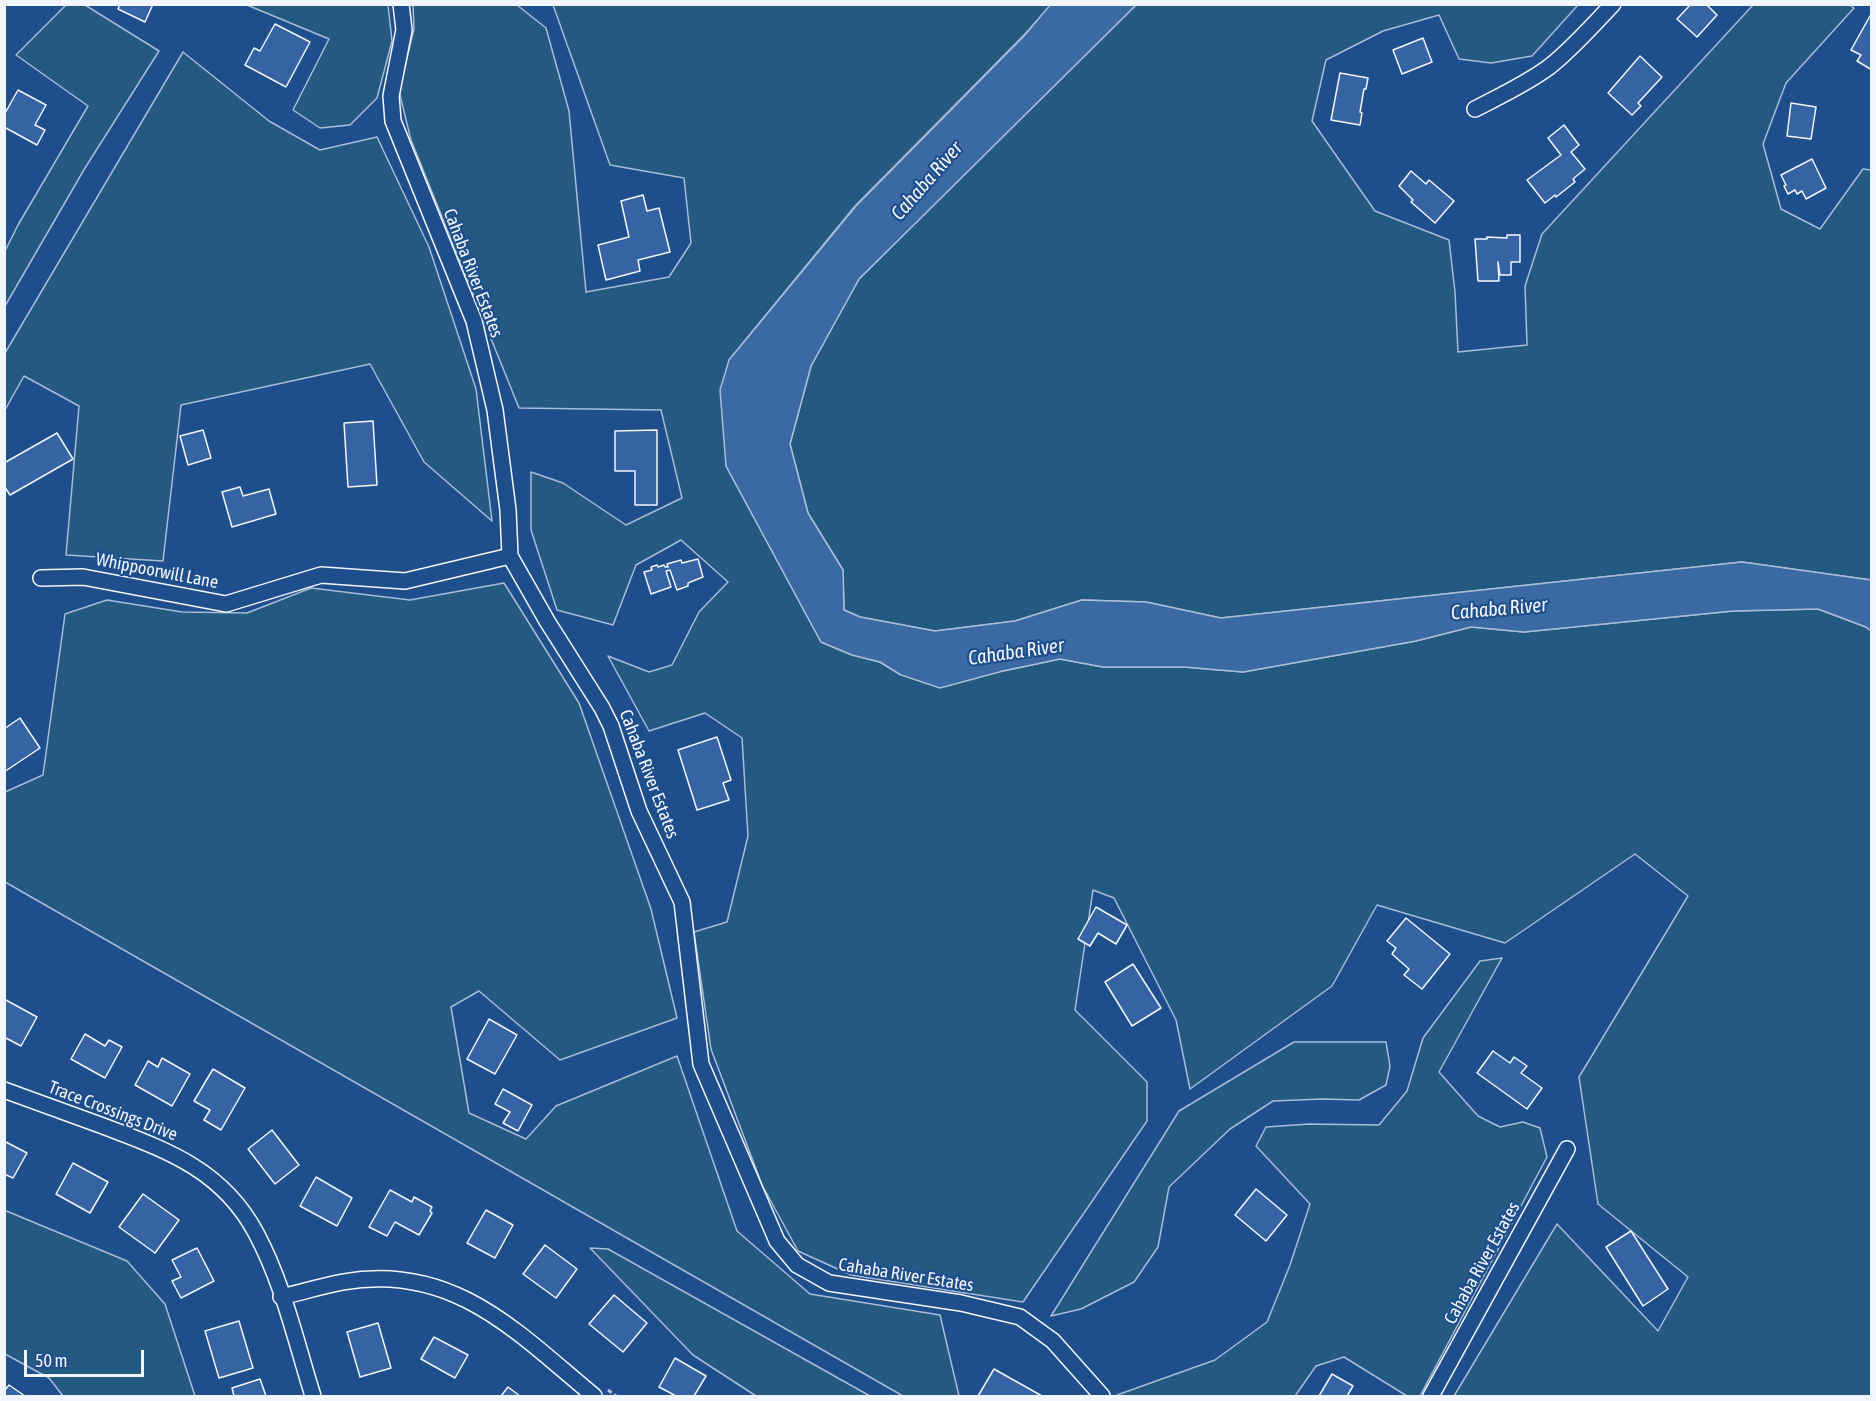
<!DOCTYPE html>
<style>
body{margin:0}
#map{position:relative;width:1876px;height:1401px;overflow:hidden;background:#1f4e8c;font-family:"Asap Condensed",sans-serif}
canvas{display:block}
.frame{position:absolute;inset:0;border:6px solid #f2f6ff;pointer-events:none}
.scale{position:absolute;left:24px;top:1350px;width:120px;height:27px;box-sizing:border-box;border:3px solid #f2f6ff;border-top:0;padding-left:8px;font-size:18px;line-height:21px;white-space:nowrap;color:#f2f6ff;-webkit-text-stroke:4px #1f4e8c;paint-order:stroke}
</style>
<div id="map">
<canvas width="1876" height="1401"></canvas>
<div class="frame"></div>
<div class="scale">50 m</div>
</div>
<script>
const ctx = document.querySelector('canvas').getContext('2d');
ctx.lineJoin = 'round';
function fill(path, color) {
  ctx.fillStyle = color;
  ctx.fill(path, 'evenodd');
}
function trace(path, color, width, dash) {
  ctx.strokeStyle = color;
  ctx.lineWidth = width;
  ctx.lineCap = dash ? 'butt' : 'round';
  ctx.setLineDash(dash || []);
  ctx.stroke(path);
}
function drawText(font, color, halo, rows, align = 'center') {
  ctx.font = font + ' "Asap Condensed",sans-serif';
  ctx.lineWidth = 4.5;
  ctx.setLineDash([]);
  ctx.textBaseline = 'middle';
  ctx.strokeStyle = halo;
  ctx.fillStyle = color;
  for (const [text, x, y, turn = 0] of rows) {
    ctx.save();
    ctx.translate(x, y);
    ctx.rotate((+turn || 0) * Math.PI / 180);
    ctx.textAlign = isNaN(turn) ? turn : align;
    if (halo) ctx.strokeText(text, 0, 0);
    ctx.fillText(text, 0, 0);
    ctx.restore();
  }
}
const green = new Path2D(`
 M1848,4L1854,8L1786,83L1763,144L1781,209L1820,229L1863,169L1871,170V580L1742,562L1221,618L1146,602L1082,600L1015,621L935,631L860,617L844,610L843,570L808,513L790,444L811,366L859,279L1136,5H1578L1532,56L1491,63L1459,59L1439,15L1383,31L1326,60L1312,121L1375,211L1449,240L1455,292L1458,352L1527,345L1525,286L1542,234L1753,5Z
 M66,5H85L159,51L85,168L5,306V251L18,225L88,106L16,55Z
 M247,5H388L392,41L377,98L350,125L320,128L293,110L329,39Z
 M413,5H517L546,28L569,111L586,292L669,277L691,243L684,178L610,165L553,5H1051L1024,35L855,206L729,360L726,466L821,642L852,655L880,662L901,675L1003,671L1060,659L1103,667H1184L1243,672L1416,641L1471,627L1524,632L1733,611L1818,609L1866,627L1871,631V1396H1454L1557,1224L1658,1331L1688,1277L1598,1204L1579,1077L1688,896L1635,854L1505,943L1377,905L1332,986L1190,1089L1176,1020L1114,898L1093,890L1075,1010L1147,1082V1121L1023,1302L851,1275L798,1251L762,1185L711,1049L694,932L727,922L748,836L742,738L705,713L649,731L608,656L649,672L672,665L699,612L728,582L681,540L636,565L613,625L557,610L531,530V472L563,483L626,525L682,498L661,410L519,408L411,140L399,91L414,29Z
 M183,52L269,121L320,150L377,137L429,247L476,389L492,521L424,462L370,364L181,405L163,561L66,555L79,406L24,376L5,410V353Z
 M504,583L579,703L651,909L677,1018L560,1060L479,991L451,1007L469,1113L526,1139L556,1106L677,1056L737,1231L810,1294L940,1315L959,1396H903L5,882V792L43,775L65,614L107,600L182,612L247,613L311,588L410,600Z
 M1502,958L1439,1072L1478,1116L1500,1127L1523,1122L1540,1128L1547,1157L1420,1396H1407L1344,1357L1316,1366L1295,1396H1118L1117,1395L1215,1360L1267,1322L1290,1265L1310,1204L1256,1146L1266,1127L1309,1124L1379,1125L1407,1091L1423,1038L1480,961Z
 M1294,1042H1386L1390,1066L1386,1085L1359,1100L1323,1099L1273,1101L1230,1129L1169,1187L1158,1247L1134,1282L1081,1309L1051,1316L1179,1111Z
 M4,1210L127,1261L165,1304L195,1396H63L49,1378L5,1354Z
 M590,1248L608,1249L870,1396H756L693,1355Z`);
const water = new Path2D(`
 M1051,4L1136,5L859,279L811,366L790,444L808,513L843,570L844,610L860,617L935,631L1015,621L1082,600L1146,602L1221,618L1742,562L1871,580V631L1866,627L1818,609L1733,611L1524,632L1471,627L1416,641L1243,672L1184,667H1103L1060,659L1003,671L940,688L901,675L880,662L852,655L821,642L726,466L720,390L729,360L856,206L1024,36Z`);
const building = new Path2D(`
 M120,4H153L145,22L118,9Z
 M1691,4H1706L1717,15L1697,37L1677,19Z
 M1870,16L1872,17V70L1857,61L1861,55L1851,50Z
 M275,24L310,42L286,87L245,65L254,48L260,51Z
 M1423,38L1432,62L1402,74L1393,50Z
 M1640,56L1662,77L1638,103L1641,106L1632,115L1608,93Z
 M1340,73L1368,78L1366,89H1364L1360,112L1362,113L1360,125L1331,120Z
 M18,90L46,105L35,125L45,130L37,145L4,127V115Z
 M1791,103L1816,107L1811,139L1787,136Z
 M1564,125L1579,145L1571,152L1585,169L1573,179L1575,182L1556,197L1555,195L1545,203L1527,180L1561,155L1548,138Z
 M1812,159L1826,188L1806,199L1802,191L1797,194L1795,190L1788,194L1784,186L1786,185L1781,175Z
 M1411,171L1426,184L1429,180L1454,201L1435,223L1411,202L1413,200L1399,186Z
 M643,195L647,211L659,208L670,252L638,260L640,271L606,280L598,245L629,237L621,201Z
 M1507,235H1520V262H1511V275H1500L1498,262L1499,281H1478L1475,239H1487V237L1507,238Z
 M373,421L377,485L348,487L344,423Z
 M203,430L211,458L188,465L180,436Z
 M657,430V505H635V471H615V431Z
 M57,433L73,459L10,495L4,486V463Z
 M240,487L243,496L269,489L276,514L232,527L222,492Z
 M698,559L703,577L688,583V586L677,590L670,570L666,571L671,587L651,594L644,572L652,570L651,567L657,565L658,567L664,565L665,567H668L667,564L681,560L682,563Z
 M20,718L40,748L4,772V729Z
 M717,737L731,780L723,783L729,800L697,810L678,750Z
 M1096,907L1127,925L1116,944L1098,933L1090,946L1078,939Z
 M1406,918L1450,954L1422,989L1404,975L1409,969L1392,954L1396,948L1387,941Z
 M1133,964L1161,1008L1132,1026L1105,982Z
 M4,999L37,1017L21,1046L4,1037Z
 M489,1019L517,1035L495,1074L467,1059Z
 M85,1034L105,1046L109,1040L122,1047L105,1078L71,1059Z
 M1493,1051L1510,1063L1514,1057L1527,1066L1521,1073L1542,1088L1527,1109L1477,1073Z
 M162,1058L190,1074L172,1106L135,1085L148,1061L158,1067Z
 M213,1069L245,1088L221,1130L204,1120L210,1110L194,1101Z
 M503,1089L532,1105L518,1131L503,1123L510,1112L495,1104Z
 M272,1130L299,1165L275,1184L248,1149Z
 M4,1141L27,1153L13,1178L4,1174Z
 M73,1163L108,1182L90,1213L56,1194Z
 M316,1177L352,1198L337,1226L300,1206Z
 M1256,1189L1287,1215L1266,1241L1235,1215Z
 M390,1190L412,1202L414,1197L432,1207L430,1211L432,1213L419,1235L395,1222L387,1236L369,1227Z
 M143,1194L179,1220L155,1253L119,1227Z
 M486,1210L513,1225L495,1258L467,1243Z
 M1631,1231L1668,1289L1643,1306L1606,1247Z
 M545,1245L577,1269L556,1298L523,1274Z
 M197,1248L214,1281L181,1298L172,1281L181,1277L172,1260Z
 M614,1295L647,1323L623,1352L589,1324Z
 M239,1321L253,1368L219,1378L205,1331Z
 M378,1323L391,1368L360,1377L347,1332Z
 M434,1337L468,1355L455,1378L421,1359Z
 M675,1358L706,1376L694,1396H676L659,1387Z
 M994,1369L1042,1396H978Z
 M1332,1374L1353,1386L1347,1396H1319Z
 M260,1379L266,1396H234L232,1388Z
 M9,1385L25,1396H4V1391Z
 M508,1387L520,1396H501Z`);
const path = new Path2D(`
 M608,1390L616,1396`);
const street = new Path2D(`
 M401,4L404,30L391,96L393,121L474,321L495,410L508,510L510,556L547,621L602,708L611,726L639,811L682,902L701,1064L777,1241L797,1265L829,1283L961,1303L1020,1317L1053,1341L1102,1396
 M1475,109C1500,96 1526,84 1549,67C1572,49 1592,26 1613,4
 M41,578L83,577L226,604L321,575L405,581L510,556
 M4,1090C37,1102 70,1114 103,1126C166,1150 222,1169 256,1233C283,1283 296,1342 313,1396
 M281,1297C302,1292 322,1286 343,1282C453,1262 518,1333 594,1396
 M1431,1396L1567,1149`);
const streetNames = [
 ["Cahaba River Estates",473,273,69],
 ["Whippoorwill Lane",157,571,11],
 ["Cahaba River Estates",649,774,69],
 ["Trace Crossings Drive",113,1111,21],
 ["Cahaba River Estates",1482,1263,-61],
 ["Cahaba River Estates",906,1275,9]
];
const waterNames = [
 ["Cahaba River",927,181,-49],
 ["Cahaba River",1499,609,-5],
 ["Cahaba River",1016,652,-8]
];
fill(green, '#245a82');
trace(green, '#a8bbd7', 1.5);
fill(water, '#3b69a3');
trace(water, '#a8bbd7', 1.5);
fill(building, '#3563a3');
trace(building, '#f2f6ff', 1.5);
trace(street, '#f2f6ff', 18);
trace(path, '#b3c4dc', 3, [4.5, 3]);
trace(street, '#1f4e8c', 15);
drawText('18px', '#f2f6ff', '#1f4e8c', streetNames);
drawText('italic 20px', '#f2f6ff', '#1f4e8c', waterNames);
</script>
